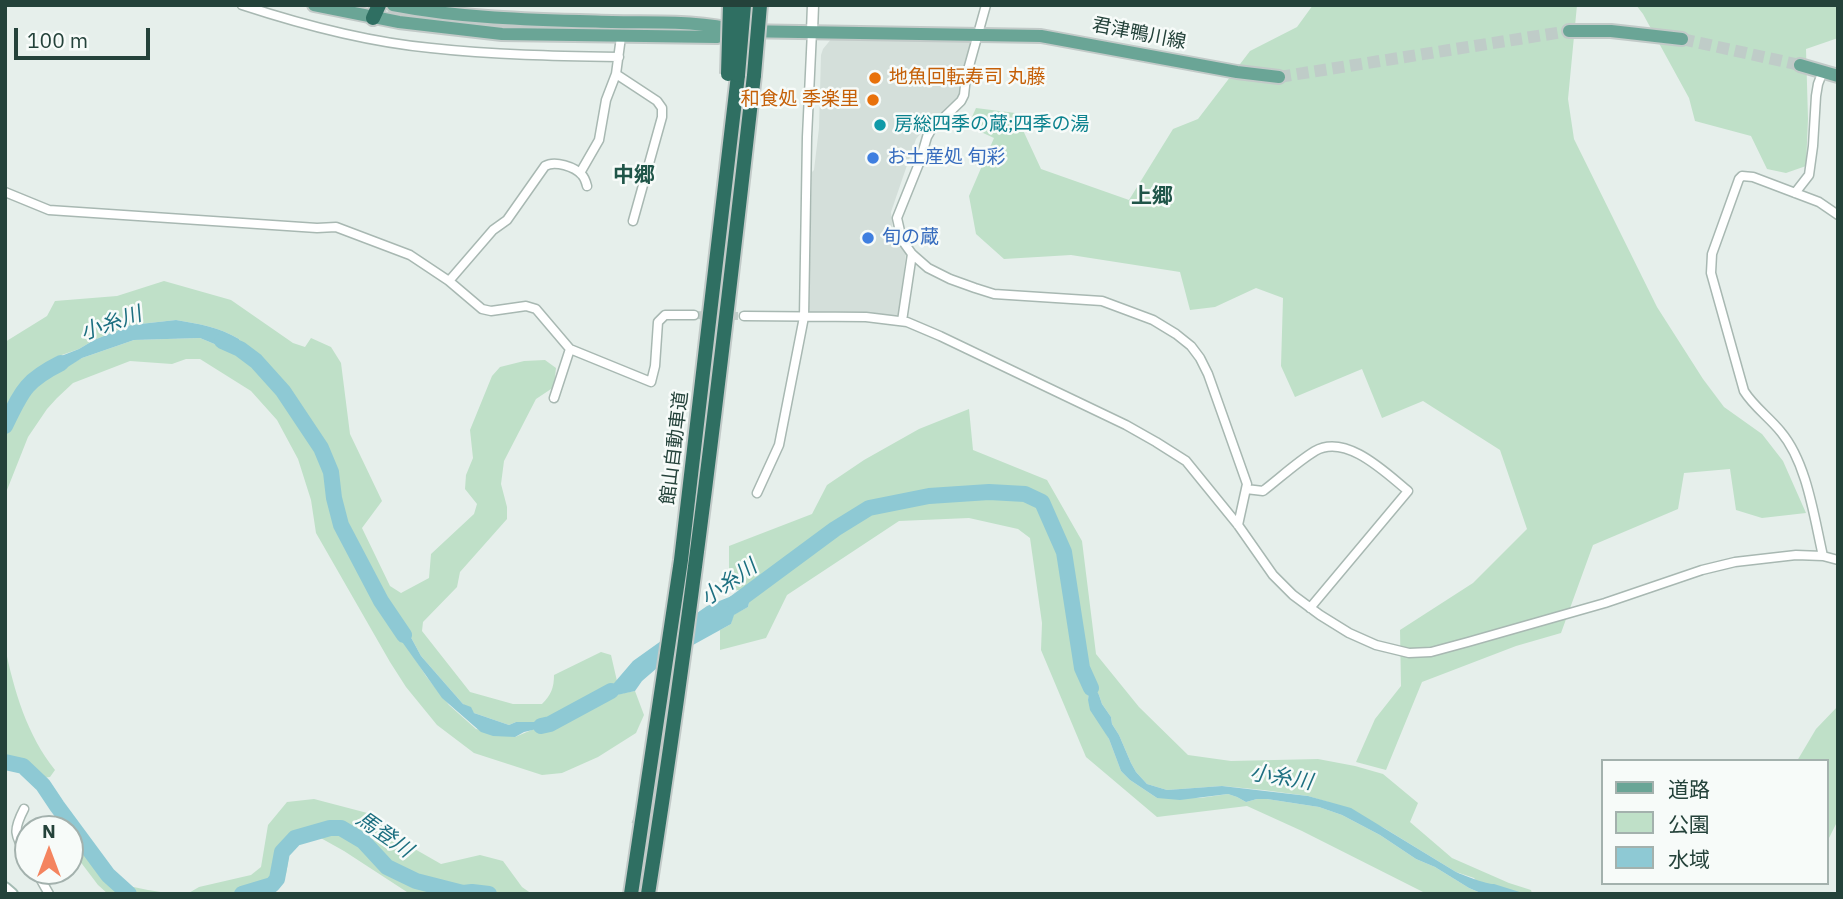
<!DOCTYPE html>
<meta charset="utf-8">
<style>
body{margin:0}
#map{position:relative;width:1843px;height:899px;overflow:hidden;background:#e6efeb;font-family:"IBM Plex Sans","Noto Sans JP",sans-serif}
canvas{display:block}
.frame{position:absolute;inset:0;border:7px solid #24423a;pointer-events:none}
.legend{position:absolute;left:1601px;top:759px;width:228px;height:126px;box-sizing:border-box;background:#f7fbf9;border:2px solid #a3b1ad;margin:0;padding:9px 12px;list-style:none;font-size:21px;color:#24423a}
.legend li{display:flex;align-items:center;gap:14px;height:35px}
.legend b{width:35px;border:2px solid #a3b1ad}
.north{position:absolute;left:14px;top:815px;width:70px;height:70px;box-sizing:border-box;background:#f7fbf9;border:2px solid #a3b1ad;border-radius:50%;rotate:0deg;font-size:19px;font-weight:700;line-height:28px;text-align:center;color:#24423a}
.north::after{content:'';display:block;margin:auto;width:24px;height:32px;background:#f4845f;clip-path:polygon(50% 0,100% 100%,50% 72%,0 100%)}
.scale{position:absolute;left:14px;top:28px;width:136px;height:32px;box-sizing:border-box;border:4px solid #24423a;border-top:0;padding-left:9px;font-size:21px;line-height:24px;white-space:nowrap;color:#24423a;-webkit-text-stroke:5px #f7fbf9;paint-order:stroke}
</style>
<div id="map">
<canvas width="1843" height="899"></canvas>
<div class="frame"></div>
<ul class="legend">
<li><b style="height:9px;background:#6aa596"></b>道路</li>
<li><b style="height:19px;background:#bfe0c8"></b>公園</li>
<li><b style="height:19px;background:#8ec9d4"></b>水域</li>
</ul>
<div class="north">N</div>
<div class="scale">100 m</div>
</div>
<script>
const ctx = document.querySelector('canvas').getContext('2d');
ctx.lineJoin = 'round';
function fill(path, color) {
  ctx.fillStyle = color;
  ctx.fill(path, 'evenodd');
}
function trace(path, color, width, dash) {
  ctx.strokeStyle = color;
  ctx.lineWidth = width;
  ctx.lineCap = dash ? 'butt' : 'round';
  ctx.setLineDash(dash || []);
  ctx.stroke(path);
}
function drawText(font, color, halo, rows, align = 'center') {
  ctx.font = font + ' "IBM Plex Sans","Noto Sans JP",sans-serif';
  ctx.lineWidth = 5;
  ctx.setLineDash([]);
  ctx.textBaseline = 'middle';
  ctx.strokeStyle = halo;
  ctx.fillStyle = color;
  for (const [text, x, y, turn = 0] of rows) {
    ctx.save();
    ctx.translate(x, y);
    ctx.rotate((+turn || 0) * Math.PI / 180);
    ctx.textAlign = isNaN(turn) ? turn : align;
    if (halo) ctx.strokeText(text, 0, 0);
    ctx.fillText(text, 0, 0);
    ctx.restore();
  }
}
const built = new Path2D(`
 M832,38H972V48L958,99L952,107L924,130L916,139L891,212L893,232L906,253L899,315L895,316L819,313L810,312L809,309L812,172L814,170L819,128L821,55L823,49Z`);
const green = new Path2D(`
 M1313,5H1577L1568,99L1574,139L1657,307L1703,379L1724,407L1762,434L1783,461L1806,513L1762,518L1736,510L1730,469L1684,473L1678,509L1593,545L1561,633L1516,646L1422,682L1386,770L1356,762L1375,719L1401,686L1400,630L1473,583L1527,529L1500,450L1423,401L1382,418L1362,369L1295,397L1281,366L1283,298L1256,288L1215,307L1190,310L1180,272L1071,255L1004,259L976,234L969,196L994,138L968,126L976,108L1015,113L1041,169L1129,200L1173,129L1198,119L1250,51L1297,27Z
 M1636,5H1838V38L1806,49L1808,119L1806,166L1786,173L1767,169L1751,136L1695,121L1689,98L1643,14Z
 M164,281L231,300L293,343L305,347L311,338L331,347L341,363L350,434L382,501L362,528L390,586L401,593L429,578L431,554L474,514L477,504L465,489L466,475L473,458L470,430L492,376L500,367L524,361L545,360L556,368L554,387L536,399L504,461L501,484L507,507V519L460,572L457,587L423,622L422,631L470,692L513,704H542C551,695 554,688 554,675L601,652L611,655L617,681L610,689L593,700C604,703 607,699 616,695C622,693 629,692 635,691L644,715L636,733L598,757L562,773L542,775L474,753L437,725L406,687L390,662L316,533L311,500L298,459L277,420L251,391L200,359H186L172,364L130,361L73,383L57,398L47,409L28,437L7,490L5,498V342L47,316L55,301L117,296ZM176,320C199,324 219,327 239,339L240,348H224L200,338L134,340L82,358L56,372H46L47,365L56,357L79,349L94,340L131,325ZM391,617L407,630L421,656L463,704L474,713L509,725L516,722H538L545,718L557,716L560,718L515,737L476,729L449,705L426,676L406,645Z
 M969,409L973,450L1047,480L1082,541L1096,654L1139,707L1188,755L1231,761L1318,759L1355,766L1383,774L1418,803L1410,822L1452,858L1509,883L1531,890L1532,894H1487L1474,878L1456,872L1384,828L1328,802L1308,796L1263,790L1222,786L1167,790L1147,784L1136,772L1131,763L1119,735L1112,724L1111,717L1102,704L1099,695L1083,670L1089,691L1088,700L1109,739L1121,771L1130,780L1157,798H1200L1228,794L1237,797L1246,802L1257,799H1267L1319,807L1342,815L1380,835L1416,859L1435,867L1469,888L1483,894H1427L1302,831L1247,806L1157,817L1086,757L1041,650L1042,623L1030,538L1018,529L969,518L899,521L787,595L766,638L720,650V630L731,624L733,615L748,607L750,598L749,589L729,591V546L812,514L827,485L864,460L919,429Z
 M5,647C14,691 27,735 55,770L50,777L43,778L32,765L14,763L5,758Z
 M1838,706V820L1827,842V761H1797L1816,729Z
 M314,799L375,815L413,848L441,864L480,855L503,861L522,887L532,894H410L344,851L310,832L291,845L286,874L274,894H187L199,887L251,875L261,867L268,825L287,802Z
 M70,833L84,853L114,883L148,890L173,894H108L98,885L70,848Z`);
const water = new Path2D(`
 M176,320C199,324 219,327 239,339L240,349L224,348L200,338L134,340L82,358L63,370L43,374L41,371L56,358L79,349L94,340L131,325Z
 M749,589L752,590L748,607L734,615L731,624L693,645L697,613L707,606Z
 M392,617L407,630L421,656L463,704L471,707L474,713L509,725L516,722H538L545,718L558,716L561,718L558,722L553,725L524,732L515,737L493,736L481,732L442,698L388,622Z
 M661,641L657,668L642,681L635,691L617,695L609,700L592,701L609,689L633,661Z
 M1082,668L1088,675L1099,695L1102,704L1111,717L1112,724L1119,735L1131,763L1136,772L1147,784L1167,790L1222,786L1308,796L1351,808L1456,872C1465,876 1486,884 1494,884L1526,894H1483L1469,888L1435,867L1416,859L1380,835L1342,815L1319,807L1267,799H1257L1246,802L1237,797L1228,794L1180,800L1157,798L1130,780L1121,771L1109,739L1090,710L1088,700L1089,691Z`);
const river = new Path2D(`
 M222,341L240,349L256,361L283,391L321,448L331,472L334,498L341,525L381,601L404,635
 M5,426C22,391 25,381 61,363
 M735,603L835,529L869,508L929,496L989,492L1025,494L1042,502L1064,552L1082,668L1091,688
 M541,726L550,724L611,691
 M5,762L23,766L43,785L57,806L108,875L129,894
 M242,894L272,885L277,879L282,852L295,838L330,828H341L363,841L387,867L416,881L463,893L472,892L489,894`);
const minorTunnel = new Path2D(`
 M694,315L744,316
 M633,819L666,832`);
const primaryTunnel = new Path2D(`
 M1682,39L1800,65
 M1279,77L1569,31`);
const minor = new Path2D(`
 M242,5C303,25 367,42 431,48C494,55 556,56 619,57
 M986,5L966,77L964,95L961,101L931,130L927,137L920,161L897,218L902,240L912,254L928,268L950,279L975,288L994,294L1102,301L1153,320L1176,334L1191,346L1200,358L1208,374L1247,484L1238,525
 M616,74L657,101L662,108V117L633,221
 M580,173L599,140L606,100L616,74L621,37
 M5,192L49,210L317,228L336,227L410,255L449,281L482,309L491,311L526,306L536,309L570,349L651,382L655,366L658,322L665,315H694
 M1795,193L1809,175L1813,146L1816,96L1818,84L1823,71
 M449,281L493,230L507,220L545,166C555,160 575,167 582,175C585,178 586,182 587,186
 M744,316L866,317L907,322L940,336L1126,425L1156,442L1186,461L1238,525L1273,575L1293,595L1320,615L1349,633L1376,645L1409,653L1431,652L1468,642L1605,603L1702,570L1735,562L1796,555L1823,556L1838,560
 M902,321L912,254
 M554,398L570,349
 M1246,489L1263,491C1280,478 1297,462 1315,451C1346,433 1386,473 1408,491L1310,608
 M757,493L779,445L804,317L807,137L812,31
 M1823,556C1814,517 1807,463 1781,432C1769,417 1754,407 1744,391L1711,273L1712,254L1739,179L1742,176L1753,177L1819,202L1838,215
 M24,809C12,832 15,835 28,857
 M36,871L49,894`);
const tertiary = new Path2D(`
 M812,31L813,5`);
const secondary = new Path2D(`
 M5,888L12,894`);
const primary = new Path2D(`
 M314,5L399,22L502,34L717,37L735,32
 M393,5C465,19 539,20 612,22C654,23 698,20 739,31L1041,36L1237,72L1279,77
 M1569,31H1611L1682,39
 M1800,65L1838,76`);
const motorway = new Path2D(`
 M373,18L379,5
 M631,894L681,560L738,75
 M648,894C691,622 723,349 754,75`);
const motorwayBridge = new Path2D(`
 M728,74L730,5
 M738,75L744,5
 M754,75L760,5`);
const markers = [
 [875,78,7,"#e8710a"],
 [873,100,7,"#e8710a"],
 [880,125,7,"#0f9aa8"],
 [873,158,7,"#3f7fe0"],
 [868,238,7,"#3f7fe0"]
];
const streetNames = [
 ["君津鴨川線",1139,34,11],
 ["館山自動車道",675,448,-83]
];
const foodNames = [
 ["地魚回転寿司 丸藤",889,78],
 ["和食処 季楽里",859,100,"right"]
];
const cultureNames = [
 ["房総四季の蔵;四季の湯",894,125]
];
const shopNames = [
 ["お土産処 旬彩",887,158],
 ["旬の蔵",882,238]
];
const neighbourhoodNames = [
 ["中郷",634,176],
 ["上郷",1152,197]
];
const waterNames = [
 ["小糸川",111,324,-19],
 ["小糸川",729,583,-35],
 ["小糸川",1281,778,9],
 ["馬登川",384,835,35]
];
fill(built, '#d4dfda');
fill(green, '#bfe0c8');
fill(water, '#8ec9d4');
trace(river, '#8ec9d4', 16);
trace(minorTunnel, '#bfccc8', 8, [8, 4]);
trace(primaryTunnel, '#bfccc8', 12, [12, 6]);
trace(minor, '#a8b8b2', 11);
trace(tertiary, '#a8b8b2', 13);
trace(secondary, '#a4bbb3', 14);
trace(primary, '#c2cac8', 16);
trace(motorway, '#c2cac8', 18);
trace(minor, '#fff', 8);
trace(tertiary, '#fff', 10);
trace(secondary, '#fff', 10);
trace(primary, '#6aa596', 12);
trace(motorway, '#2f6f62', 14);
trace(motorwayBridge, '#c2cac8', 18, []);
trace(motorwayBridge, '#2f6f62', 14);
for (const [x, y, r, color] of markers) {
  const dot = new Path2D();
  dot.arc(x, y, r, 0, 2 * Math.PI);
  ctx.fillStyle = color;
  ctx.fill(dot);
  trace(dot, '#f7fbf9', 2.5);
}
drawText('19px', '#24423a', '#f7fbf9', streetNames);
drawText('19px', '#c56008', '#f7fbf9', foodNames, 'left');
drawText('19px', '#0d838f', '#f7fbf9', cultureNames, 'left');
drawText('19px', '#366cbe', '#f7fbf9', shopNames, 'left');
drawText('bold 21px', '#1f5548', '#f7fbf9', neighbourhoodNames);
drawText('italic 21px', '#1c6f80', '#f7fbf9', waterNames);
</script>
